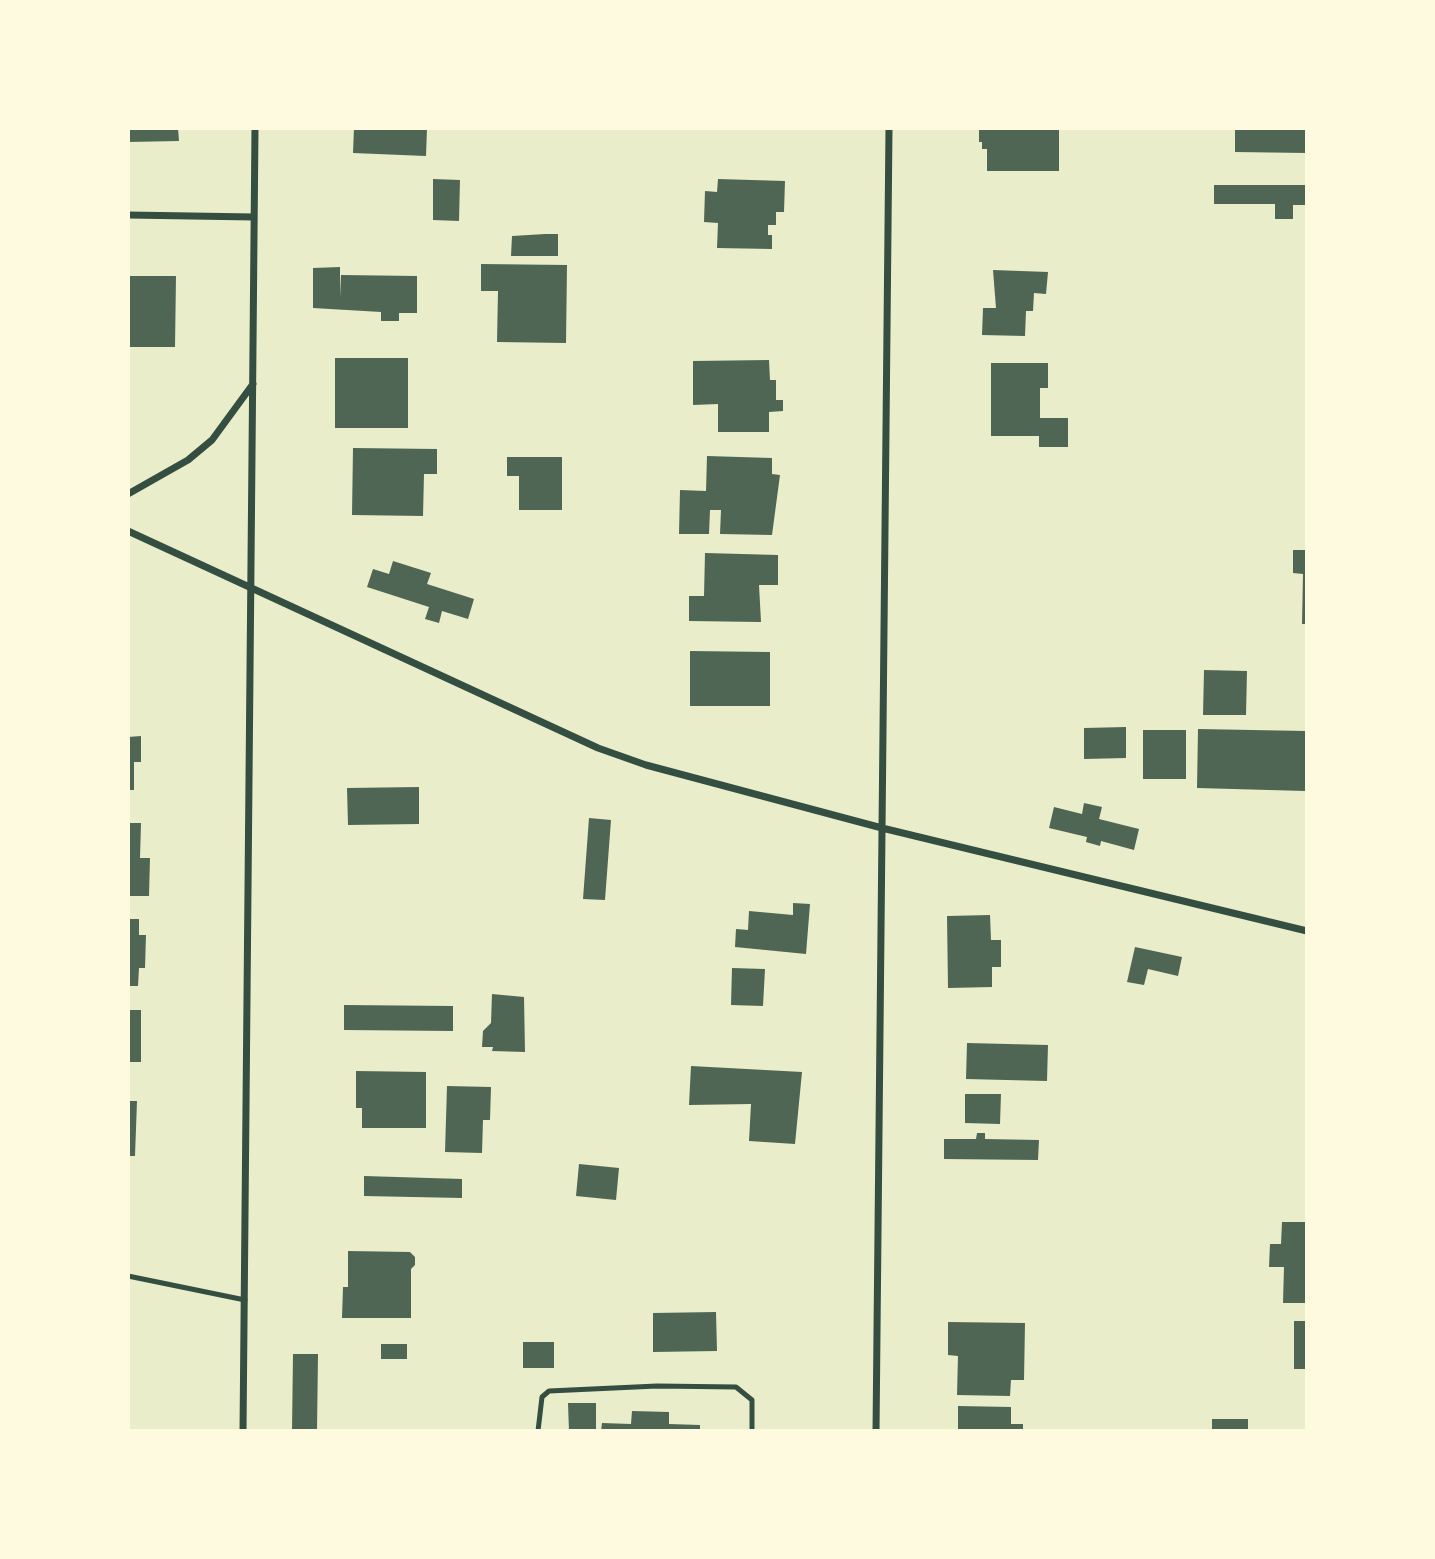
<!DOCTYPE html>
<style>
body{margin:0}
#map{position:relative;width:1435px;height:1559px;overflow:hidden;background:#e9edc9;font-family:Georgia,serif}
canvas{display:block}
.frame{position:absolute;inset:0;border:130px solid #fefae0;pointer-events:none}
</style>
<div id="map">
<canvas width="1435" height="1559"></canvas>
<div class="frame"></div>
</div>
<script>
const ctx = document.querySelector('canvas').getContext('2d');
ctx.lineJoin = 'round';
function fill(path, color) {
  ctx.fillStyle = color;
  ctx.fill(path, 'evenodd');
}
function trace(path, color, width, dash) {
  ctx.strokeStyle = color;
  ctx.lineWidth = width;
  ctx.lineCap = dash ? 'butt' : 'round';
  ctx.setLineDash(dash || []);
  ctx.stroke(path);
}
const building = new Path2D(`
 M128,128H178L179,141L128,142Z
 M354,128H427L426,156L353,153Z
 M979,128L1059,129V171H987V149H982V142H979Z
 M1235,128H1307V153L1235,152Z
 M433,179L460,180L459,221L433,220Z
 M718,179L785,181L784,212H776V225H768V235H772V249L717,248L718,223L704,222L705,191L717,192Z
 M1214,185H1307V205H1293V219H1275V204H1214Z
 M545,234H558V256H511L512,236Z
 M481,264L567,265L566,343L497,342L498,291H481Z
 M340,267V297L341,275L417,276V313H399V321H381V312L313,308V268Z
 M993,270L1048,272L1046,294L1034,293L1033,311H1026L1025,336L982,335L983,308H996Z
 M128,276H176L175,347H128Z
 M335,358H408V428H335Z
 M769,360L770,380H776V400H783V411L769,412V432H718V404L693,405V361Z
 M991,363H1048V388H1040V418H1068V447H1039V436H991Z
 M353,448L437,449V474H424L423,516L352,515Z
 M707,456L772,458V474L780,475L772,535L720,534L721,510H710L709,534H679L680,490L706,491Z
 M507,457H562V510H519V476H507Z
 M1293,550H1307V624H1302L1303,574L1293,573Z
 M705,553L778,555V585H759L761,622L689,621V596H704Z
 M393,561L431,573L427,584L474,599L468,619L442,611L439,623L425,619L429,607L367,587L373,569L389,574Z
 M690,651L770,652V706H690Z
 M1204,670L1247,671L1246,715H1203Z
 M1126,727V758L1084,759V728Z
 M1198,729L1306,731L1305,791L1197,788Z
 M1143,730H1186V779H1143Z
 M141,736V762H134V790H128V737Z
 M419,787V824L348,825L347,788Z
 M1084,803L1102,807L1099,819L1139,829L1134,850L1101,841L1100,846L1086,842L1087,837L1049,828L1054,807L1082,814Z
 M589,818L611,820L605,900L583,899Z
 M128,823H141L140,858H150L149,896H128Z
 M793,903L810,904L806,954L735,947L736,929L748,930L749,911L793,915Z
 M990,915L991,940H1001V967H992V987L948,988L947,916Z
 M128,919H139V935H146L145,968H139L138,986H128Z
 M1135,947L1182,957L1178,976L1148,969L1144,985L1127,982Z
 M732,968L765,969L763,1006L731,1005Z
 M492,994L524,997L525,1052L492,1051L493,1047H482L483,1031L491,1023Z
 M344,1005L453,1006V1031L344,1030Z
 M128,1010H141V1062H128Z
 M967,1043L1048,1045L1047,1081L966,1079Z
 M691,1066L802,1072L795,1144L749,1141L751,1104L689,1105Z
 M356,1071L426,1072V1128H362V1108H356Z
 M447,1086L491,1087L490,1120H483L482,1153L445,1152Z
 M965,1094H1001L1000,1124L965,1123Z
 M128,1101H137L135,1156H128Z
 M977,1133H985V1139L1039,1140L1038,1160L944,1159V1139H976Z
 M579,1164L619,1168L616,1200L576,1196Z
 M364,1176L462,1179V1198L364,1196Z
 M1282,1222H1307V1303H1283L1284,1267H1269L1270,1244H1281Z
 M348,1251L410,1252L415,1257V1265L411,1269V1318H342L343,1287H348Z
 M716,1312L717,1351L653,1352V1313Z
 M1294,1321H1307V1369H1294Z
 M948,1322L1025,1323L1024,1380H1011L1010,1396L957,1395L958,1356L948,1355Z
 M523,1342H554V1368H523Z
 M381,1344H407V1359H381Z
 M293,1354H318L317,1431H292Z
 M568,1403H596V1431H569Z
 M958,1406L1011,1407V1424H1023V1431H958Z
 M632,1411L669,1412V1424L700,1425V1431H601L602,1423L631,1424Z
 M1212,1419H1248V1431H1212Z`);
const service = new Path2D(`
 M128,1276L245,1300
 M538,1431L542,1397L549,1391L657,1386L736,1387L752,1400V1431`);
const minor = new Path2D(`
 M128,215L254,217
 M128,494L188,460L212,440L253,384
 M128,531L598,748L646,765L882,828L1307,931
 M243,1431L255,128
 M876,1431L889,128`);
fill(building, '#4f6655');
trace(service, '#344e41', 5);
trace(minor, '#344e41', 7);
</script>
